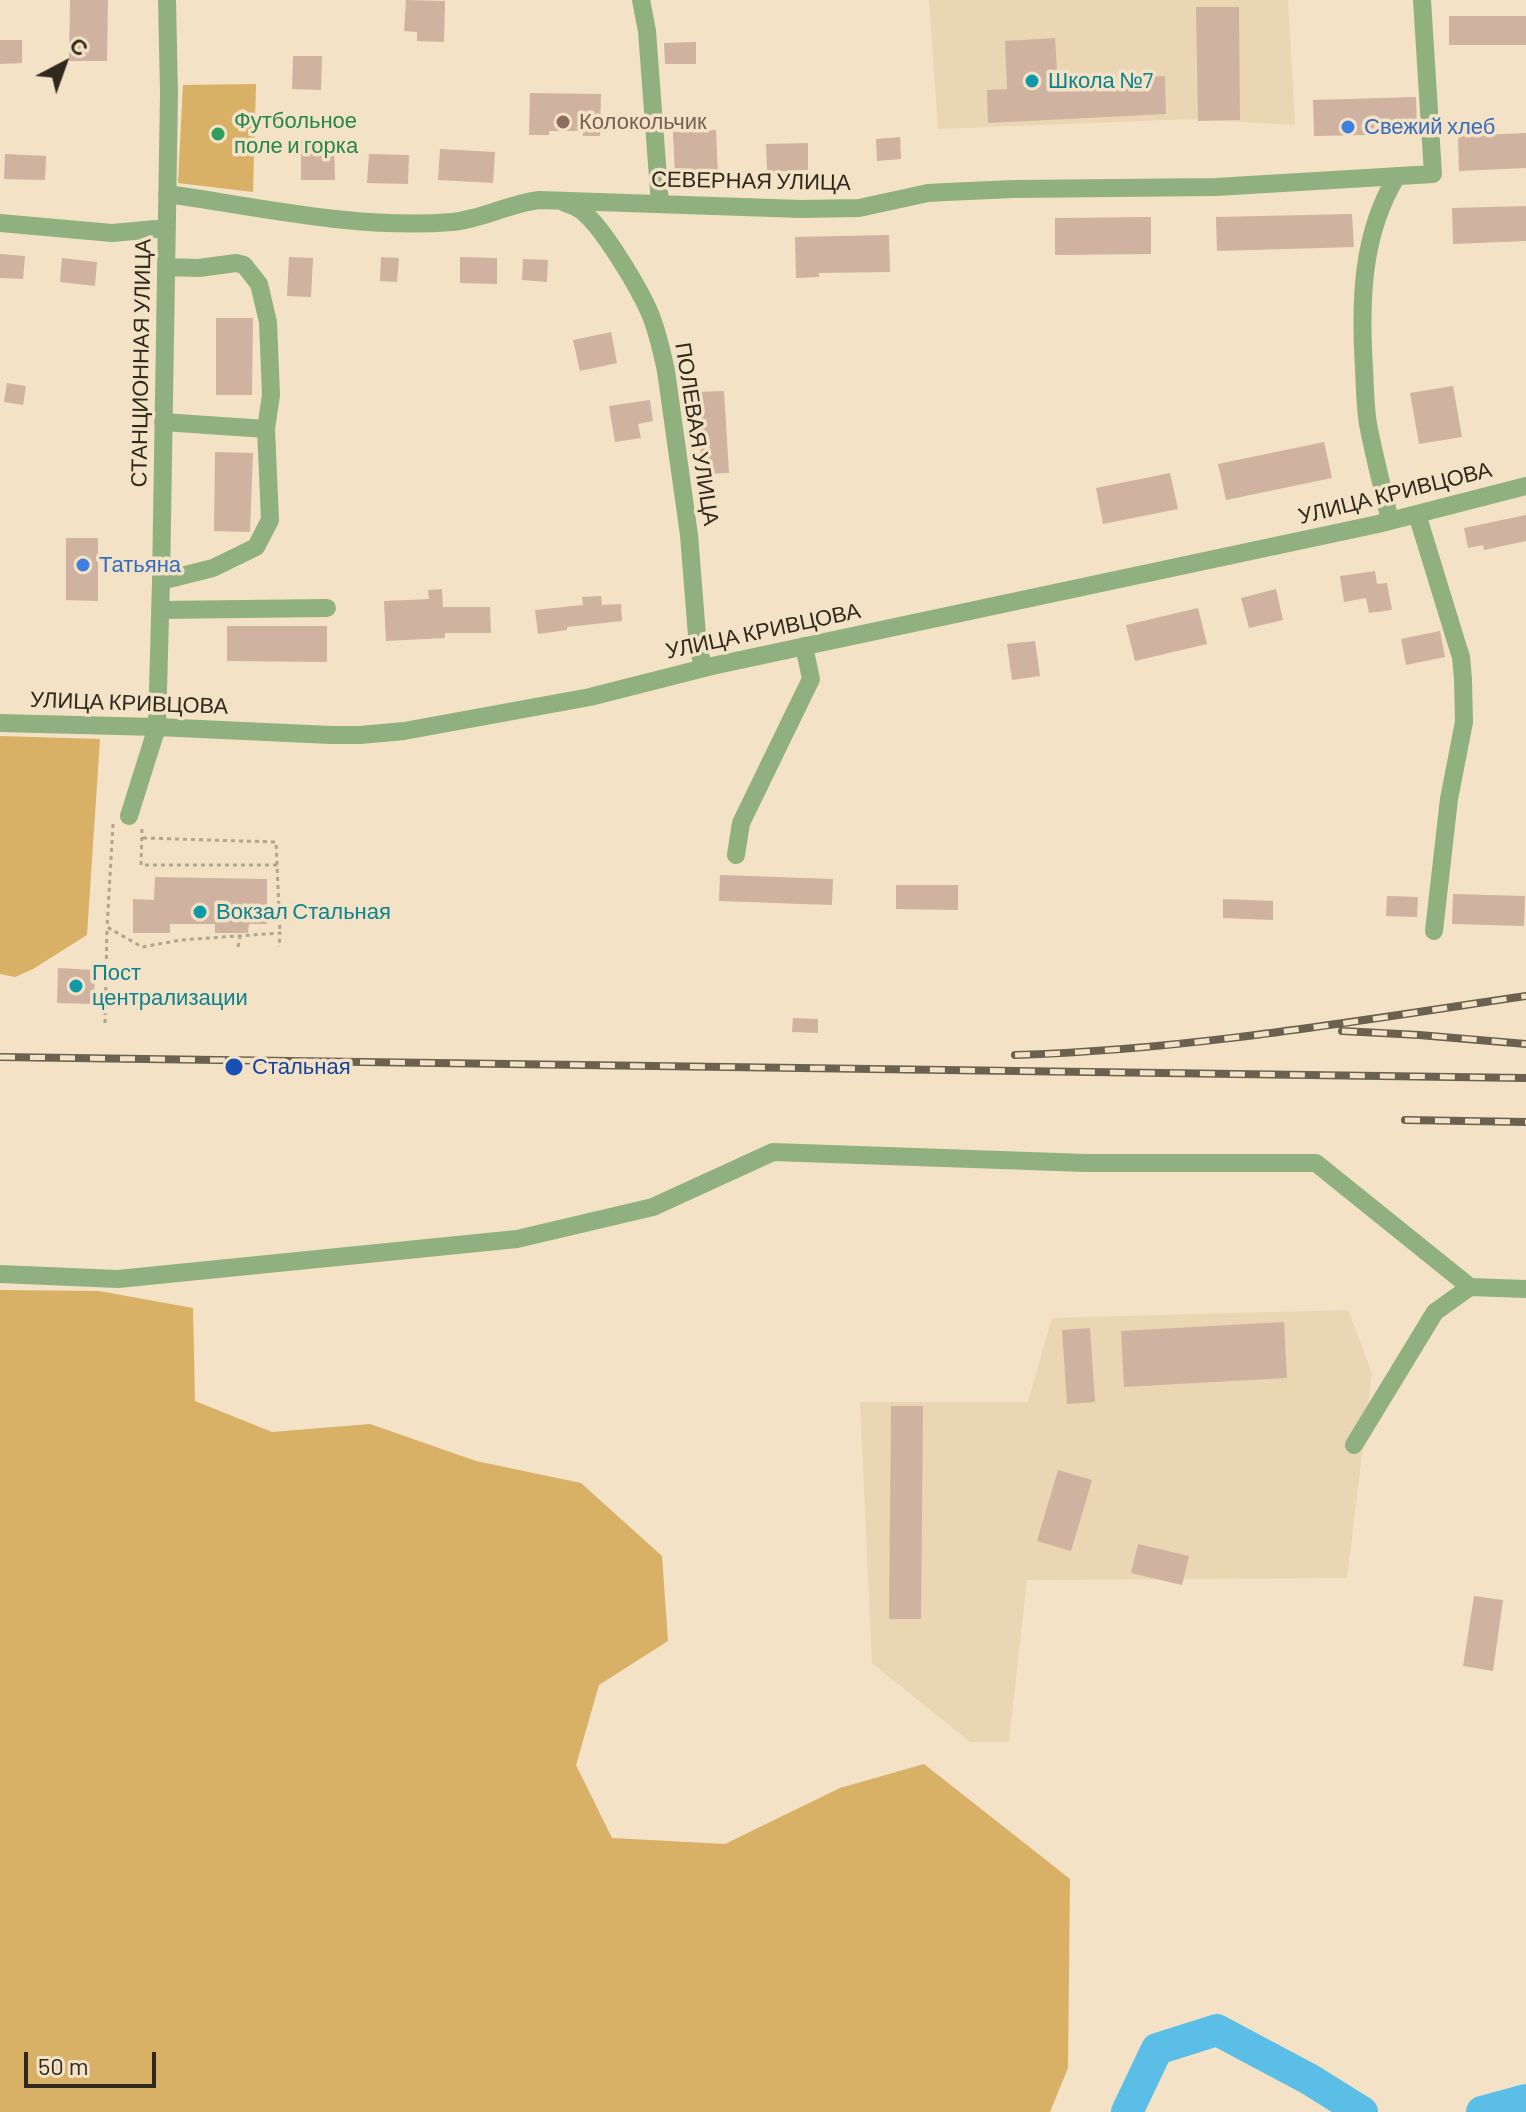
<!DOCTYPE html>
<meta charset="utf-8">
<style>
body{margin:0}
#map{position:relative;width:1526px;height:2112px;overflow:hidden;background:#f3e2c5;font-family:Barlow,sans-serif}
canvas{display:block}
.north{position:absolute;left:24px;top:24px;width:80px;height:80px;-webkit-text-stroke:6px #f3e2c5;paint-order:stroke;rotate:41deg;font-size:22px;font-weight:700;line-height:32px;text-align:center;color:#2f291e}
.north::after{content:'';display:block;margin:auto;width:28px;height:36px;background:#2f291e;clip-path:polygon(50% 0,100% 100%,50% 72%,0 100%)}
.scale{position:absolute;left:24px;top:2052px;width:132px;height:36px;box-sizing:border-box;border:4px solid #2f291e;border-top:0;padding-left:10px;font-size:24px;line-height:28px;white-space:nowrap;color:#2f291e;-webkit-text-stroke:6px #f3e2c5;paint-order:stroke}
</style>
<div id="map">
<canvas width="1526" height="2112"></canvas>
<div class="north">С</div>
<div class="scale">50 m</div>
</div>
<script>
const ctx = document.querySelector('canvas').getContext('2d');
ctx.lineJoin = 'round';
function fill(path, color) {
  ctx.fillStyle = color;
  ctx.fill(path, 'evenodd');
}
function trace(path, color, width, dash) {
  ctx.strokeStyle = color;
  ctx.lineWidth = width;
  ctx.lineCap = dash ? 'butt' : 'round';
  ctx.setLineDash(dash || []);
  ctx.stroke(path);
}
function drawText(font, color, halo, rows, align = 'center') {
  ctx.font = font + ' Barlow,sans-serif';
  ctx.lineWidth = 7;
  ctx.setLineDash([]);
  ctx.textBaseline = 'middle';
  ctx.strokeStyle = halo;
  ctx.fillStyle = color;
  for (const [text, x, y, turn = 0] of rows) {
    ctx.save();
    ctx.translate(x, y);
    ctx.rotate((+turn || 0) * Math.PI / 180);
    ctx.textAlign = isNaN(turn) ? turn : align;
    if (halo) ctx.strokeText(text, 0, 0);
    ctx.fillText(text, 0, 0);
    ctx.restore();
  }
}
const built = new Path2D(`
 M929,0H1288L1295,125L1193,119L938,129Z
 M1348,1310L1372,1373L1347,1578L1027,1580L1009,1742H970L872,1663L860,1402H1028L1052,1318Z`);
const green = new Path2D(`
 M256,84L253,192L178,183L183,85Z
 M0,736L100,739L87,935L33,969L15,977L0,974Z
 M0,1290L99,1291L193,1308L195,1401L272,1432L370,1424L476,1461L581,1483L662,1556L668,1641L599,1685L576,1765L612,1838L725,1844L840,1788L924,1764L1070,1879L1068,2068L1050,2112H0Z`);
const river = new Path2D(`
 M1127,2112L1157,2049L1217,2030L1309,2079L1362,2112
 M1482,2112L1526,2100`);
const building = new Path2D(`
 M70,0H108L107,61H69Z
 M406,0L445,1L444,42L417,41V32L404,31Z
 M1196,7H1239L1240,120L1198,121Z
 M1449,16H1526V45H1449Z
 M1055,38L1058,87L1130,84L1129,78L1165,76L1166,114L988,123L987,90L1007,89L1005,41Z
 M0,40H22V63L0,64Z
 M696,42V64H665L664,43Z
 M293,56H322L321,90L292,89Z
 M530,93L601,94L600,136H583V131H549V135H529Z
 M1416,97L1417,134L1314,136L1313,100Z
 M716,130L718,175L675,176L673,132Z
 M1526,133V168L1459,171L1458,136Z
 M900,137L901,159L877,161L876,139Z
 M301,141H334L335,180H301Z
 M808,143V170L767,172L766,144Z
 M440,149L495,152L493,183L438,180Z
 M5,154L46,156L45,180L4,179Z
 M369,154L409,155L408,184L367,183Z
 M1526,206V241L1453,244L1452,208Z
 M1352,214L1354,247L1217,251L1216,217Z
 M1151,217V254L1055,255V218Z
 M889,235L890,272L819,273V277L796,278L795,237Z
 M0,254L25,256L23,279L0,278Z
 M289,257L313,258L311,297L287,296Z
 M381,257L399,258L397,282L380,281Z
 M460,257L497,258V284L460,283Z
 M62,258L97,262L95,286L60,282Z
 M523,259L548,260L547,282L522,280Z
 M216,318H253L252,395H216Z
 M611,332L617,363L580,371L573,340Z
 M7,383L26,386L23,405L4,402Z
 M1453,386L1462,437L1419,444L1410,393Z
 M724,391L729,473L702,474L697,392Z
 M650,400L653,421L638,424L641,438L615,442L609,406Z
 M1324,442L1332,478L1226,500L1218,464Z
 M215,452L253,453L250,532L214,531Z
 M1170,473L1178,509L1103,524L1096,488Z
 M1526,515V541L1484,550L1483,545L1468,548L1464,528Z
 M66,538H98V601L66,600Z
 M1375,571L1377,584L1387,583L1392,610L1369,613L1366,598L1344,602L1340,576Z
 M442,589L443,607H490L491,633H445V638L386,641L384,601L429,599L428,590Z
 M1276,589L1283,620L1249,628L1241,598Z
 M601,596L602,605L621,604L622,621L567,627V630L538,634L535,610L583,605L582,597Z
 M1198,608L1207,644L1135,661L1126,625Z
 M227,626H327V662L227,661Z
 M1440,631L1445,657L1406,665L1401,639Z
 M1035,641L1040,676L1012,680L1007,644Z
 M720,875L833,879L832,905L719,901Z
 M155,877L267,879V924H249L248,933H215V924H170V933H133V899L154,900Z
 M896,885H958V910L896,909Z
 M1453,894L1525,896L1524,926L1452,924Z
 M1387,896L1418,897L1417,917L1386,916Z
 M1223,899L1273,901V920L1223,918Z
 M58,968L95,970L94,1004L57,1003Z
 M793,1018L818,1019V1033L792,1032Z
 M1284,1322L1287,1378L1124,1387L1121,1331Z
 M1090,1328L1095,1402L1067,1404L1062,1330Z
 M891,1406H923L921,1619H889Z
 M1058,1470L1092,1480L1071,1551L1037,1541Z
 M1138,1544L1189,1556L1182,1585L1131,1573Z
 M1474,1596L1503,1600L1493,1671L1463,1666Z`);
const path = new Path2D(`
 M113,824L107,927L142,947L181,940L280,933L279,947
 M142,829L141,865H277L280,933
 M143,838L276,842L277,865
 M238,947L240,937
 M105,1023L107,927`);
const minor = new Path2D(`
 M641,0L647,31L660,204
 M167,194C260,207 359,230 452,222C483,219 510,203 540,200L801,209L859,208L928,193L946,192L1014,189L1216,187L1433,174L1422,0
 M565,203C571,205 577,207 582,211C603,227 641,291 651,316C658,334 662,352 666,371L689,535L698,648L704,668
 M0,223L112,233L167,228
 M163,422L266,429L271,395L268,322L259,284L244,265L236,263L199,268L166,267
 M1417,514L1455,638L1461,657L1463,679L1464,722L1449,799L1434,931
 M1390,521C1383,489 1374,456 1368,424C1365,406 1365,387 1364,368C1360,303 1361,234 1397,176
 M161,581L213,568L256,547L270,520L266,429
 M160,610L327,608
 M0,723L157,727L331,735H360L404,731L590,697L712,666L1378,524L1526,486
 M129,816L157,727L161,581L169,93L167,0
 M736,855L741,823L811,679L804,646
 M0,1274L118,1279L517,1239L653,1207L773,1152L1086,1163H1316L1470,1287
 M1354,1445L1435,1312L1470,1287L1526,1289`);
const rail = new Path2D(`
 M1342,1031L1419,1035L1526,1044
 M1015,1055C1187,1050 1356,1021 1526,996
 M0,1057L1526,1078
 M1405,1120L1526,1122`);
const markers = [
 [1032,81,8,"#0f9aa8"],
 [563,122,8,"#8d6e63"],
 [1348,127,8,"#3f7fe0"],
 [218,134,8,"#2e9e5b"],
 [83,565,8,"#3f7fe0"],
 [200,912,8,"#0f9aa8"],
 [76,986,8,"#0f9aa8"],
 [234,1067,10,"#1a4fb4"]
];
const cultureNames = [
 ["Школа №7",1048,81],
 ["Вокзал Стальная",216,912],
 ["Пост",92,973],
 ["централизации",92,998]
];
const leisureNames = [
 ["Футбольное",234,121],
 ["поле и горка",234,146]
];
const educationNames = [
 ["Колокольчик",579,122]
];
const shopNames = [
 ["Свежий хлеб",1364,127],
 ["Татьяна",99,565]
];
const streetNames = [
 ["СЕВЕРНАЯ УЛИЦА",751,181,1],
 ["СТАНЦИОННАЯ УЛИЦА",141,363,-89],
 ["ПОЛЕВАЯ УЛИЦА",697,434,81],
 ["УЛИЦА КРИВЦОВА",1395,493,-14],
 ["УЛИЦА КРИВЦОВА",763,631,-12],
 ["УЛИЦА КРИВЦОВА",129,703,2]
];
const transitNames = [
 ["Стальная",252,1067]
];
fill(built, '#ead6b3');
fill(green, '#d8b066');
trace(river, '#5bbee6', 32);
fill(building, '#cfb2a0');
trace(path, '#b2a58e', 3, [4, 4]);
trace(minor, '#91b07f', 18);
trace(rail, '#6a6150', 8);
trace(rail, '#f3e2c5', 5, [15]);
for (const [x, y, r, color] of markers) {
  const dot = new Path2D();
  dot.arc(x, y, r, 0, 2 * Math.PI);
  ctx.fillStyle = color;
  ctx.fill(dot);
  trace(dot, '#f3e2c5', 3);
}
drawText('22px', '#0d838f', '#f3e2c5', cultureNames, 'left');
drawText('22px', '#27864d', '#f3e2c5', leisureNames, 'left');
drawText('22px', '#785e54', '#f3e2c5', educationNames, 'left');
drawText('22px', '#366cbe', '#f3e2c5', shopNames, 'left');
drawText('22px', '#2f291e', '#f3e2c5', streetNames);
drawText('22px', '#164399', '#f3e2c5', transitNames, 'left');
</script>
